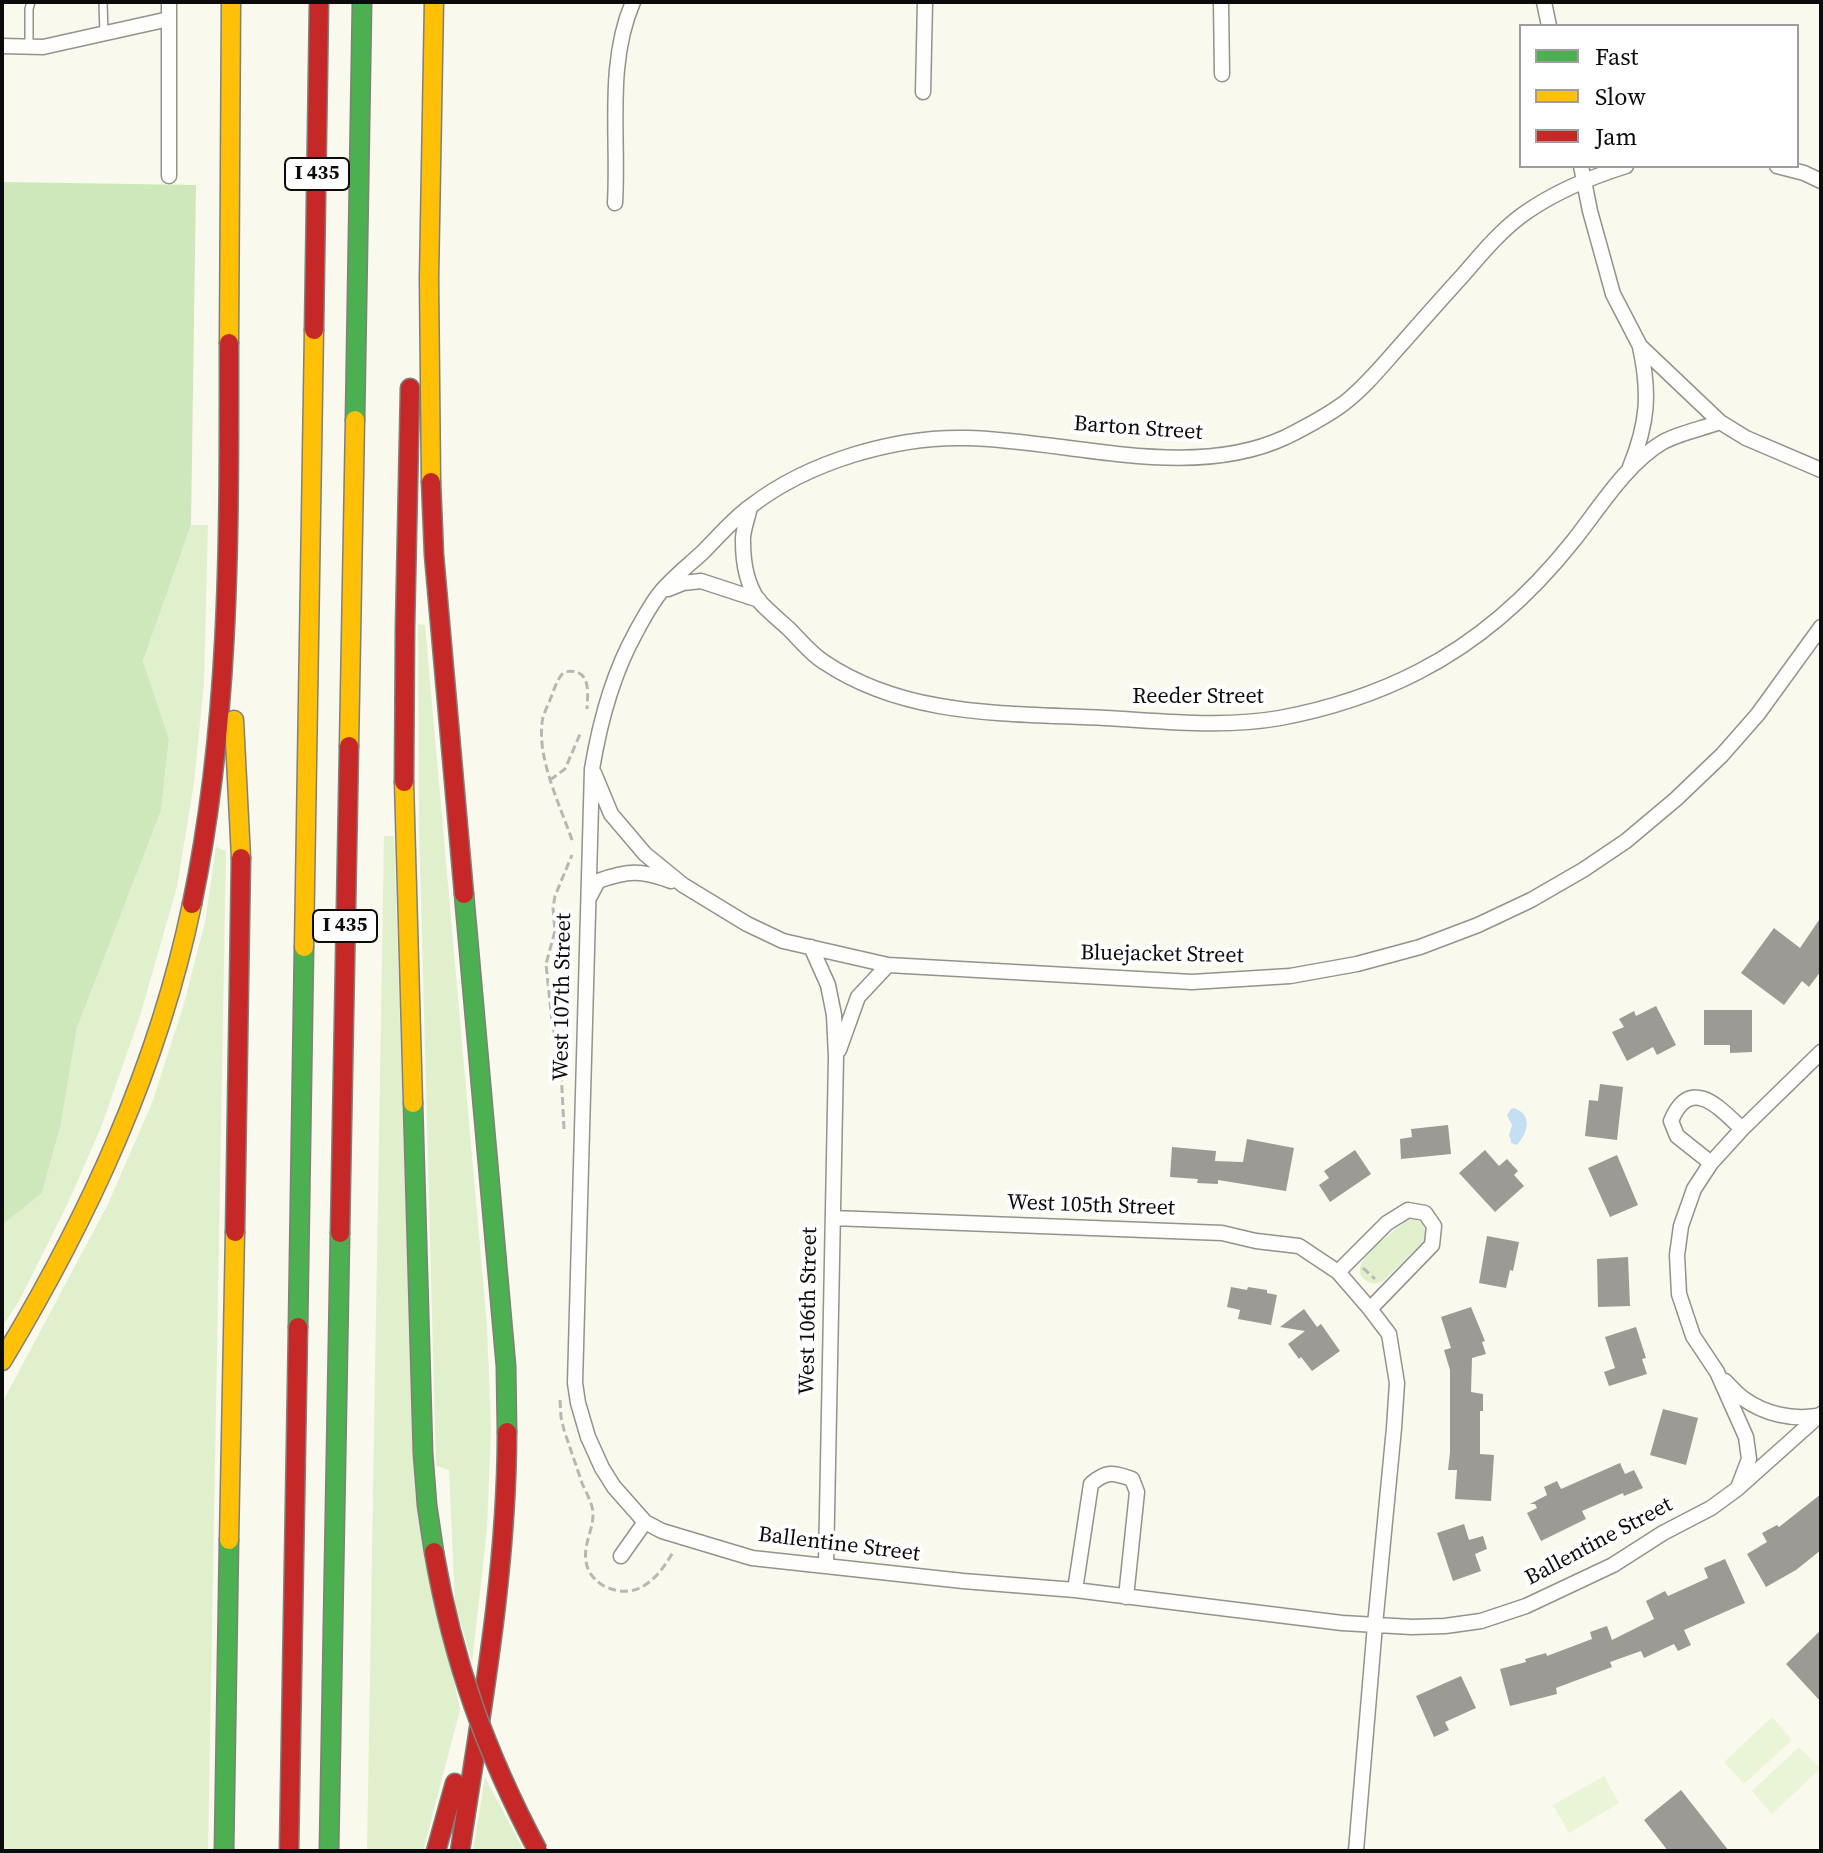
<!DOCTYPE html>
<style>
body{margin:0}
#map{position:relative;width:1823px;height:1853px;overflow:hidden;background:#faf9ed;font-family:"Source Serif 4",serif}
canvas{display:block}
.frame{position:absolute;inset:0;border:4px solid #0b0b0b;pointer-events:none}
.legend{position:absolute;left:1519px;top:24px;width:280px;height:144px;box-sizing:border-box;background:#fff;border:2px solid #9d9d9d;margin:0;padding:10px 14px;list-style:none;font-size:24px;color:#0b0b0b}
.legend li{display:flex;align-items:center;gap:16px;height:40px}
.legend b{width:40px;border:2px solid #9d9d9d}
</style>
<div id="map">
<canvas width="1823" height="1853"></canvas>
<div class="frame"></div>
<ul class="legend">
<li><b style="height:10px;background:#4caf50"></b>Fast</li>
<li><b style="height:10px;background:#ffc107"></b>Slow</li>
<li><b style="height:10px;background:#c62828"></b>Jam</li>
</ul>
</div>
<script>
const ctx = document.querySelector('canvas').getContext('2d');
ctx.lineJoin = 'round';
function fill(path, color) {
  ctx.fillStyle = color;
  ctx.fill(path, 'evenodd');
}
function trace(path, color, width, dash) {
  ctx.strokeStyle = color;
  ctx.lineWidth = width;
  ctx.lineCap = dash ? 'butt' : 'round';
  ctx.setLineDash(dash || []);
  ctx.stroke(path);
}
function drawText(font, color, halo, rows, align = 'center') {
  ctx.font = font + ' "Source Serif 4",serif';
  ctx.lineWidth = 8;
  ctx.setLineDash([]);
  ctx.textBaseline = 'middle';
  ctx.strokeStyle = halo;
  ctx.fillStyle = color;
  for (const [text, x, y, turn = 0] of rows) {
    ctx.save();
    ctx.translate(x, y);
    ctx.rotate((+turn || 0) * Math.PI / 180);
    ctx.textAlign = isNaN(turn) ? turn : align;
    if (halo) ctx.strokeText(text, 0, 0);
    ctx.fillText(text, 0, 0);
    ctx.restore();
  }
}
const green = new Path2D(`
 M191,525H208L204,683L194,783L177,887L140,1016L102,1125L68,1203L19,1301L2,1327V1225L42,1193L61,1124L77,1028L161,811L169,739L143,661Z
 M418,624L425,625L487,1325L491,1428L487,1530L472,1662L455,1603L449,1470L436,1466L419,825Z
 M384,836H394L415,1493L460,1710L423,1851H367Z
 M216,847L226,851L208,1851H2V1403L107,1206L152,1103L183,1007L205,922Z
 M1412,1219C1423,1221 1427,1228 1426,1239L1382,1282L1374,1284C1333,1271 1393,1233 1407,1220Z
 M485,1777L524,1851H473Z`);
const forest = new Path2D(`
 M2,182L196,185L191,525L143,661L169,739L161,811L77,1028L61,1124L42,1193L2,1225Z`);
const pitch = new Path2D(`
 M1772,1717L1792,1740L1744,1784L1724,1762Z
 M1799,1747L1820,1769L1772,1814L1752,1791Z
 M1604,1776L1619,1803L1569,1833L1553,1805Z`);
const water = new Path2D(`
 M1514,1108C1534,1115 1527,1134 1517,1145L1511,1143V1140L1509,1135L1512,1125L1507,1115L1511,1109Z`);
const building = new Path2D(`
 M1821,917V971L1809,987L1802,981L1784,1005L1741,973L1774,928L1800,948Z
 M1656,1006L1676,1045L1657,1055L1653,1047L1627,1061L1612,1032L1624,1027L1619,1019L1634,1011L1636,1016Z
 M1704,1010H1752V1052L1730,1053V1045H1704Z
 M1600,1084L1623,1087L1617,1140L1585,1136L1589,1100L1598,1101Z
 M1448,1125L1451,1154L1401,1159L1400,1139L1412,1137L1411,1129Z
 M1247,1139L1294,1148L1286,1191L1218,1180V1184L1197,1183L1198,1179L1170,1177L1172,1147L1216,1151L1215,1161L1243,1162Z
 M1355,1150L1371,1174L1330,1202L1319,1185L1329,1178L1324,1171Z
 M1485,1150L1499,1166L1507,1159L1518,1171L1514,1175L1524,1186L1495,1212L1459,1173Z
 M1617,1155L1638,1205L1610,1217L1588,1168Z
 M1487,1236L1519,1242L1513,1271L1510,1270L1506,1288L1479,1283Z
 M1628,1257L1630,1306L1598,1307L1597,1259Z
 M1231,1287L1247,1290L1248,1287L1267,1290V1293L1277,1295L1271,1325L1238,1319L1240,1310L1227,1307Z
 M1471,1307L1485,1341L1482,1342L1486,1354L1472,1358L1471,1392L1483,1394V1411H1480V1454L1494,1455L1491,1501L1455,1499L1457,1470H1448L1450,1452V1370L1444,1350L1451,1348L1441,1317Z
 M1304,1309L1317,1327L1321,1324L1340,1351L1312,1371L1301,1357L1299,1359L1288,1344L1305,1331L1280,1327Z
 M1636,1327L1646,1358L1642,1359L1647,1374L1609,1386L1604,1372L1615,1368L1605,1337Z
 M1663,1409L1698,1418L1686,1465L1650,1455Z
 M1620,1463L1625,1474L1634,1470L1643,1488L1624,1496L1623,1493L1582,1511L1586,1519L1541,1541L1527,1513L1537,1508L1535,1504H1530L1547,1495L1544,1487L1557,1481L1561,1489Z
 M1821,1494V1550L1796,1570L1766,1587L1747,1554L1767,1542L1762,1533L1777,1525L1779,1527Z
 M1464,1524L1469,1540L1483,1536L1487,1549L1475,1554L1481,1571L1453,1581L1437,1533Z
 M1725,1559L1745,1603L1684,1630L1691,1645L1678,1651L1674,1644L1644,1658L1641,1651L1610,1662L1612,1667L1556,1688L1557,1694L1510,1706L1500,1669L1526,1662L1525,1659L1546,1653L1547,1656L1592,1639L1590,1632L1607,1626L1612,1640L1654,1619L1646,1601L1665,1591L1668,1596L1708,1578L1704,1568Z
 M1821,1630V1702L1786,1664Z
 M1461,1676L1476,1708L1445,1722L1449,1730L1434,1737L1416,1696Z
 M1681,1790L1729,1851H1668L1644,1820Z`);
const path = new Path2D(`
 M550,780L565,769L581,732
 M572,840C560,805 535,755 543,717C545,711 548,705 550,700C554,690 557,679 564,672C591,667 588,691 587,709
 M564,1129L561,1070L552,1021L546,964L555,931L553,908L555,896L572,855
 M1363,1268L1375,1279
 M560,1400L561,1417L564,1430C570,1448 576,1465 582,1483C586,1492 592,1503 593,1512C594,1529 583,1544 586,1561C587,1572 595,1581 604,1586C636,1602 658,1579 673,1552`);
const lane = new Path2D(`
 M103,2L104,33
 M29,47V9L31,2`);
const street = new Path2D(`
 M1221,2L1222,74
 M1544,2L1549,26
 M2,46L43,47L169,19
 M923,92L925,2
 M1581,166L1590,211L1613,294L1640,346L1720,422L1746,438L1821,470
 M1626,166C1591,177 1555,192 1525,213C1502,229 1482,253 1464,274C1442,298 1420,323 1398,348C1381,367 1364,388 1343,404C1325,417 1306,427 1286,437C1190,482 1068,440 967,438C895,436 808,462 751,506C733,519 718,537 703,552C689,565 672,578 660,593C651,604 643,619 636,632C612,675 600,721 592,769L575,1383L578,1403L588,1437L602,1468L614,1487L645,1522L662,1531L752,1558L963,1581L1075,1590L1342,1623L1412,1627L1445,1626L1481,1621L1526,1606L1613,1565L1663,1533L1711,1508L1737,1489L1821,1414
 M1777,166L1804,173L1821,181
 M169,176V2
 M615,203C619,137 606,64 633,2
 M1630,467C1648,423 1650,393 1640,347
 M750,507C748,518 742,531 743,542C743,561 747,584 758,600C767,610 779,620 789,629C800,640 811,654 824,662C907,718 1009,713 1105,718C1162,721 1223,728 1280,718C1328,709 1375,694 1418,672C1479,641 1532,593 1574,540C1600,507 1627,463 1663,442C1677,434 1704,428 1720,422
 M668,589L683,583L701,581L759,600
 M594,773L611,814L645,854L683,885L747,924L783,941L888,965L1192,982L1290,976L1357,964L1420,947L1478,925L1531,900L1583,870L1626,841L1676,799L1722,755L1758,714L1821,627
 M589,898L598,881C628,870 642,870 671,881
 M811,947L828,985L834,1015L836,1057L826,1565
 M839,1050L858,997L888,965
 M1711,1163L1677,1136L1671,1121C1690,1075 1719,1107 1742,1129
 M833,1218L1222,1233L1256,1241L1299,1246L1338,1272L1370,1309L1389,1334L1397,1383L1394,1428L1375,1625L1356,1851
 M1338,1272L1387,1223L1408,1210L1425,1213L1434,1226L1432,1245L1370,1309
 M1725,1381C1731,1387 1737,1394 1744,1399C1765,1414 1792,1420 1817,1416
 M1739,1485L1749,1459L1746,1437L1717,1372L1693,1336L1679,1294L1677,1255L1681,1226L1694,1189L1711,1163L1742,1129L1821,1052
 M621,1556L645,1522
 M1075,1590L1091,1484C1106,1471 1113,1472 1132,1479L1137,1492L1126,1597`);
const fast = new Path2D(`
 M355,420L362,2
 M464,894L506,1366L507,1432
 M413,1103L423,1453L427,1505L434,1552
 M298,1327L304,947
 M224,1851L229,1540
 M329,1851L340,1233`);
const slow = new Path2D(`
 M229,343L231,2
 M431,482L429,278L434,2
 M234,720L241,858
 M349,746L355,420
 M404,782L413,1103
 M304,947L314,330
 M2,1361C88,1218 158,1068 192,904
 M229,1540L235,1232`);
const jam = new Path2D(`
 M314,330L319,2
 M431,482L434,555L464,894
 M404,782L405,628L410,388
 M192,904C231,718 229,531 229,343
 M235,1232L241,858
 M340,1233L349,746
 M289,1851L298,1327
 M436,1851L455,1783
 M460,1851C481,1712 507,1573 507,1432`);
const jamBridge = new Path2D(`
 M434,1552C453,1662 486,1753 538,1851`);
const shields = [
 [317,174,64],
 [345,926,64]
];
const shieldNames = [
 ["I 435",317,174],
 ["I 435",345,926]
];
const streetNames = [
 ["Barton Street",1138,429,4],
 ["Reeder Street",1198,697],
 ["Bluejacket Street",1162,955,1],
 ["West 107th Street",563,997,-89],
 ["West 105th Street",1091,1206,2],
 ["West 106th Street",809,1311,-89],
 ["Ballentine Street",1599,1542,-28],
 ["Ballentine Street",839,1545,7]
];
fill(green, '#e0f0cd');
fill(forest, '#cfe8bb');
fill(pitch, '#eaf4d7');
fill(water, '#c4dff4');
fill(building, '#9c9a94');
trace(lane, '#93928d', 10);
trace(street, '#93928d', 17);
trace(fast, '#807f7a', 21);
trace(slow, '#807f7a', 21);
trace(jam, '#807f7a', 21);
trace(path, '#b7b7b5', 3, [8, 4]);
trace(lane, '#fefefc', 7);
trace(street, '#fefefc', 14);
trace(fast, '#4caf50', 18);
trace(slow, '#ffc107', 18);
trace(jam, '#c62828', 18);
trace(jamBridge, '#807f7a', 21, []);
trace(jamBridge, '#c62828', 18);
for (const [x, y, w] of shields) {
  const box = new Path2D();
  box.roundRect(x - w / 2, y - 16, w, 32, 6);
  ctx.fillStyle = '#fff';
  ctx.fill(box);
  trace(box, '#0b0b0b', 2);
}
drawText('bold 20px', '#0b0b0b', null, shieldNames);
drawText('22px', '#0b0b0b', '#fff', streetNames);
</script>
